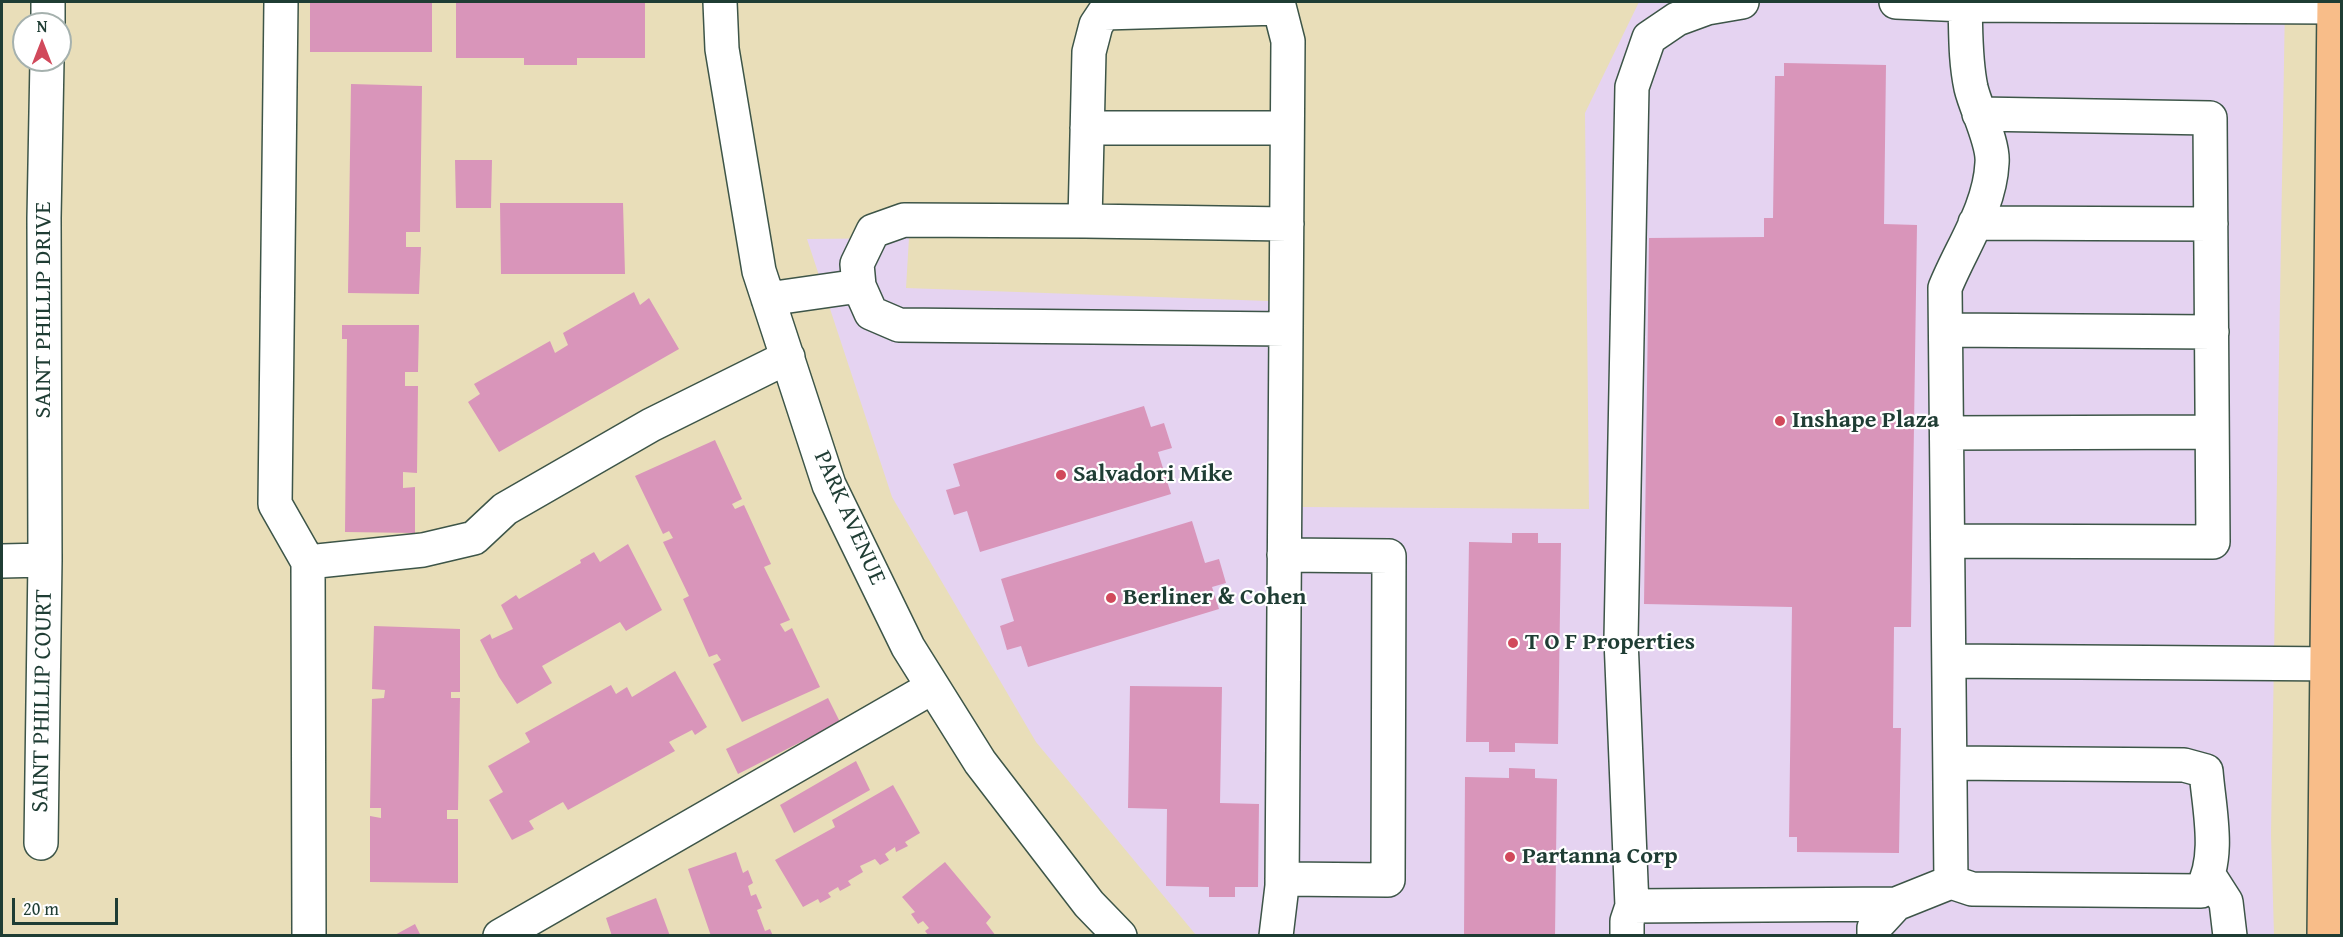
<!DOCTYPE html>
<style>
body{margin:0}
#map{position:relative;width:2343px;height:937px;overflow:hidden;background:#e9deb9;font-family:"Gentium Book Plus",serif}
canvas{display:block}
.frame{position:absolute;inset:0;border:3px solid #1f3d34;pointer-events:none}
.north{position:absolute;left:12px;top:12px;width:60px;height:60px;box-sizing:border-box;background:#fff;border:2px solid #a5b1ae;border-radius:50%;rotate:0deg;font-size:16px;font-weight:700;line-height:24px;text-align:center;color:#1f3d34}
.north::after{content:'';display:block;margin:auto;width:21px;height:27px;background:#d1495b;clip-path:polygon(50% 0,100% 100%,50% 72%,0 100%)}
.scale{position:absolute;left:12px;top:898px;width:106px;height:27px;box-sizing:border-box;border:3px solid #1f3d34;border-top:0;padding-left:8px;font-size:18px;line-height:21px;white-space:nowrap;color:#1f3d34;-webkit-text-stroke:4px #fff;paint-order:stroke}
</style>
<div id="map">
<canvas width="2343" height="937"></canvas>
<div class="frame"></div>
<div class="north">N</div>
<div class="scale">20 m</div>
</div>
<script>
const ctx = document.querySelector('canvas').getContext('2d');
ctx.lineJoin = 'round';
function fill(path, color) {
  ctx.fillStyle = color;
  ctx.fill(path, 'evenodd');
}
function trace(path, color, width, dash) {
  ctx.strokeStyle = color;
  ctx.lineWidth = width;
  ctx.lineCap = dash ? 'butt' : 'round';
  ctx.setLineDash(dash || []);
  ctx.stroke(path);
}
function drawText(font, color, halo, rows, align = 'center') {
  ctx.font = font + ' "Gentium Book Plus",serif';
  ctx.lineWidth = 4.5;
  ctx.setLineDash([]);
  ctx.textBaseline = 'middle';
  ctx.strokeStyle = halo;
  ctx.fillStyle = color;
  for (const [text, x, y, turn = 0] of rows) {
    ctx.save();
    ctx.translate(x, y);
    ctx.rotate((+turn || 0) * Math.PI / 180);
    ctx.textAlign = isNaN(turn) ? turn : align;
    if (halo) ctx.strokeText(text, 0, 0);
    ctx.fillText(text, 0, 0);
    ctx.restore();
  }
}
const built = new Path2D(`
 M1639,2H2285L2271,834L2274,935H1196L1036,742L892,497L807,239L909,238L906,288L1296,302L1302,507L1589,509L1585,113Z`);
const building = new Path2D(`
 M310,2H432V52H310Z
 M456,2H645V58H577V65H524V58H456Z
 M1784,63L1886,65L1884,224L1917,225L1911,627H1894L1893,728H1901L1899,853L1797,852V837H1789L1792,607L1644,604L1649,238L1764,237V218H1773L1775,76H1784Z
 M351,84L422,86L420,232H406V247H421L419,294L348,293Z
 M455,160H492L491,208H456Z
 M500,203H623L625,274H501Z
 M634,292L640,305L649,298L679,349L499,452L468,402L480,394L474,384L550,341L555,353L568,345L563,333Z
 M342,325H419L418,372H405V386H418L417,473L403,472V488L415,487V533L345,532L347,339H342Z
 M1144,406L1151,427L1164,423L1172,448L1158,452L1171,494L980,552L967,511L954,515L946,490L960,486L953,464Z
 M715,440L742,499L732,504L735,509L744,505L771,564L764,567L790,620L780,624L785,632L792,628L820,687L742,722L713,664L721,660L717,654L709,657L683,599L689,596L663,542L673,538L669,531L663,534L635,476Z
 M1192,521L1205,563L1219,559L1226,583L1212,587L1219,609L1028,667L1021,646L1007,650L1000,626L1014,621L1001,579Z
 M1512,533H1538V543H1561L1558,744L1515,743V752H1489V742H1466L1469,542L1512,543Z
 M628,544L662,610L626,631L620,622L542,666L552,683L517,704L499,677L480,640L490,634L492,639L513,629L501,605L516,595L519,599L581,563L580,560L594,552L600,562Z
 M374,626L460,629V692H451V698H460L458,810H447V819H458V883L370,882V816L381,818V808H370L372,699L384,698L385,690L372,689Z
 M675,671L707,727L695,735L692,730L669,742L675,751L568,810L563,802L529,821L534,829L512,840L489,800L503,792L488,766L530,742L525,733L611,685L616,694L627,687L632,697Z
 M1130,686L1222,687L1220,803L1259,804L1258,887H1235V897H1209V887L1166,886L1167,809L1128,808Z
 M828,698L840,722L738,774L726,749Z
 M856,761L870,790L794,833L780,805Z
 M1509,768L1535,769V778L1557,779L1555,936H1464L1465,777L1509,778Z
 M893,785L920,833L905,842L908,846L896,852L895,847L885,854L889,860L880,865L875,859L860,866L863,872L848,881L851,885L840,891L838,887L828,893L831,897L820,903L818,899L803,907L775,860L835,827L832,820Z
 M736,852L743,873L748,870L753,883L748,886L751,896L756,894L762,908L757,910L765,931L770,929L773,936H711L688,869Z
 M945,862L991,917L986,923L996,936H929L925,931L929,928L923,921L918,924L911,914L915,912L902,897Z
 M656,898L670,936H612L606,918Z
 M415,924L421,936H393Z`);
const minor = new Path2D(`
 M281,2L275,504L308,562L309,936
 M720,2L722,49L759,271L829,485L908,647L980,762L1089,904L1120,936
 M1896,2L1965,5V2
 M48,24V2
 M1087,128H1287
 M1085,221L1287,224
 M1975,223L2211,224
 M859,286L857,264L873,231L904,220L1085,221L1089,52L1096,25L1104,13L1279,8
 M768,299L859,286L871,313L899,325L1286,329L1288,41L1278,2
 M1947,330L2212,332
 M1948,433L2212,432
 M1948,541L2213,542L2210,118L1979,114
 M2,561L45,560
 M308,562L423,550L474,538L505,509L651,425L788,357
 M1949,661L2342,664
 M1950,763L2184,765L2206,771C2209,809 2221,857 2201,891L1972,889L1951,882L1945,288C1961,248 1990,208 1992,163C1994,143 1976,109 1971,88C1965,60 1966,33 1965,5L2334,7
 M41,843L45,560L44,218L47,60
 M2210,877L2226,902L2230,936
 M1282,879L1388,880L1389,556L1284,555
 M1632,906L1621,639L1632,87L1649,38L1677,19L1707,8L1742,2
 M500,936L933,687
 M1276,936L1282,886L1286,329
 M1627,936V921L1632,906L1896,904
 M1874,936V928L1896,904L1951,882`);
const major = new Path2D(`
 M2324,936L2334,2`);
const markers = [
 [1780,421,6,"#d1495b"],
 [1061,475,6,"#d1495b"],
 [1111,598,6,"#d1495b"],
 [1513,643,6,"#d1495b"],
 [1510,857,6,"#d1495b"]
];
const streetNames = [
 ["SAINT PHILLIP DRIVE",44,310,-90],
 ["PARK AVENUE",849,518,66],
 ["SAINT PHILLIP COURT",43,701,-89]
];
const poiNames = [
 ["Inshape Plaza",1792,421],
 ["Salvadori Mike",1073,475],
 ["Berliner & Cohen",1123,598],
 ["T O F Properties",1525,643],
 ["Partanna Corp",1522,857]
];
fill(built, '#e5d3f1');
fill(building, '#d995ba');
trace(minor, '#3d5548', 36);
trace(major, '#3d5548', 36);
trace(minor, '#fff', 33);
trace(major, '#f8bd89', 33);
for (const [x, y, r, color] of markers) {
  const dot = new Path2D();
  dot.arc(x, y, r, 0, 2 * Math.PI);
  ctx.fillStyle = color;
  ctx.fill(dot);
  trace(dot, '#fff', 2);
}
drawText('24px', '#1f3d34', '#fff', streetNames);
drawText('bold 24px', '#1f3d34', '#fff', poiNames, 'left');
</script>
